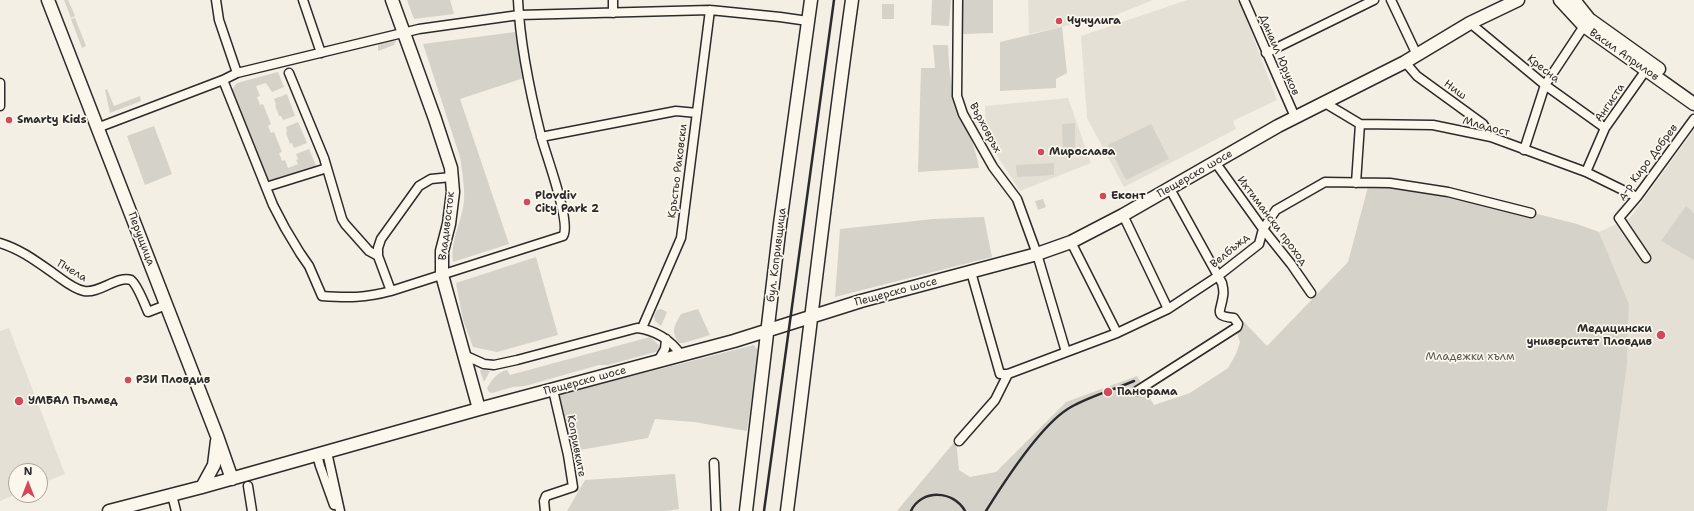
<!DOCTYPE html>
<meta charset="utf-8">
<style>
body{margin:0}
#map{position:relative;width:1694px;height:511px;overflow:hidden;background:#f3efe4;font-family:"Shantell Sans",sans-serif}
canvas{display:block}
.north{position:absolute;left:8px;top:463px;width:40px;height:40px;box-sizing:border-box;background:#fbf7ec;border:1px solid #a8a59f;border-radius:50%;rotate:0deg;font-size:11px;font-weight:700;line-height:16px;text-align:center;color:#2b2b2b}
.north::after{content:'';display:block;margin:auto;width:14px;height:18px;background:#d1495b;clip-path:polygon(50% 0,100% 100%,50% 72%,0 100%)}
</style>
<div id="map">
<canvas width="1694" height="511"></canvas>
<div class="north">N</div>
</div>
<script>
const ctx = document.querySelector('canvas').getContext('2d');
ctx.lineJoin = 'round';
function fill(path, color) {
  ctx.fillStyle = color;
  ctx.fill(path, 'evenodd');
}
function trace(path, color, width, dash) {
  ctx.strokeStyle = color;
  ctx.lineWidth = width;
  ctx.lineCap = dash ? 'butt' : 'round';
  ctx.setLineDash(dash || []);
  ctx.stroke(path);
}
function drawText(font, color, halo, rows, align = 'center') {
  ctx.font = font + ' "Shantell Sans",sans-serif';
  ctx.lineWidth = 3.5;
  ctx.setLineDash([]);
  ctx.textBaseline = 'middle';
  ctx.strokeStyle = halo;
  ctx.fillStyle = color;
  for (const [text, x, y, turn = 0] of rows) {
    ctx.save();
    ctx.translate(x, y);
    ctx.rotate((+turn || 0) * Math.PI / 180);
    ctx.textAlign = isNaN(turn) ? turn : align;
    if (halo) ctx.strokeText(text, 0, 0);
    ctx.fillText(text, 0, 0);
    ctx.restore();
  }
}
const built = new Path2D(`
 M1028,0H1153L1116,15L1029,34Z
 M1187,0H1239L1277,100L1233,121L1236,129L1124,187L1087,118L1081,36Z
 M1068,98L1091,163L1020,191L987,140L985,106Z
 M1694,130V511H1607L1627,365L1629,304L1599,232L1630,218Z
 M9,328L65,474L40,484V471H16V494L0,501V331Z`);
const green = new Path2D(`
 M64,0H68L75,16L71,18Z
 M407,0H450L454,14L414,19Z
 M932,0H951L949,26L931,25Z
 M962,0H993V33L963,34Z
 M882,4H894V19H882Z
 M75,18L86,46L82,48L71,19Z
 M1062,27L1067,73L1056,79V88L1000,91V42Z
 M515,32L524,78L460,99L509,244L453,262C450,240 462,222 464,201C465,186 462,171 460,157L423,44Z
 M393,40L396,41L394,45L378,51V44Z
 M933,45H948C949,65 950,85 957,104C965,126 975,144 979,168L918,172L921,68H935Z
 M278,72L284,87L272,92L266,83L256,86L260,96L257,97L260,105L263,104L271,124L268,126L271,133L274,132L282,152L279,153L282,161L285,160L288,168L298,164L296,160L298,159L296,154L309,149L316,166L268,181L231,91L237,83Z
 M107,89L114,106L140,96L141,101L110,113L105,90Z
 M287,94L295,116L283,120L281,116H279L275,105L276,104L274,99Z
 M298,122L307,143L294,148L292,143L290,144L286,133L287,132L286,127Z
 M1075,123V152L1063,153L1062,124Z
 M1151,124L1169,159L1126,180L1108,145Z
 M154,126L172,174L145,185L127,136Z
 M1054,163V175L1017,177L1016,165Z
 M1370,179L1454,193L1577,224L1599,232L1629,304L1627,365L1607,511H897L956,440L959,470L970,477L996,472L1066,402L1137,376L1154,405L1190,393L1228,368L1236,354L1240,342L1237,333L1242,320L1267,346L1348,262Z
 M1043,199L1046,207L1038,210L1035,201Z
 M1686,206L1694,213V260L1661,241Z
 M984,217L992,257L835,297L840,229L933,219Z
 M536,257L558,335L497,352L473,347L463,320L456,283Z
 M661,309L667,312L661,326L655,321L654,316L657,310Z
 M698,309L710,335L684,343H679C670,331 675,325 681,314Z
 M650,337L659,345V351L608,365H599L525,386L513,387L492,393L489,392L487,388C492,380 497,372 507,370L510,375Z
 M754,345L759,352L747,431L694,422L655,419L648,438L569,452L558,395Z
 M482,369L490,371L484,382L480,371Z
 M675,474L679,509L666,511H567L585,480Z`);
const street = new Path2D(`
 M216,0L219,20L237,73
 M303,0L321,53
 M613,0V13
 M958,0L957,96L963,114L993,167L1017,199L1037,254L1066,352
 M1244,0L1295,117
 M1391,0L1417,55
 M1470,23L1545,85L1605,128
 M1266,53L1374,0
 M1405,62L1417,76L1483,124L1491,137
 M289,73L324,158L342,219L345,224L369,251L378,256L391,291L563,236C572,223 545,153 541,136C530,92 520,45 518,0
 M223,80L273,205L285,228L300,253L309,266L322,296C348,298 365,298 391,291
 M0,83V106
 M1325,103L1360,124L1433,125L1491,137L1586,172L1637,197
 M97,128L223,80L237,73L419,29L519,15L710,10L780,17L808,21
 M541,137L676,111L697,113
 M1524,150L1545,85L1584,26
 M1215,162L1263,229L1291,264L1311,293
 M1586,172L1605,128L1646,70
 M1356,183L1360,124
 M266,187L327,168
 M1123,215L1168,309
 M1071,242L1117,333
 M0,243C20,249 36,261 53,273C62,279 73,289 84,291C99,294 118,275 131,280C137,284 145,305 148,312L166,305
 M378,256V248L381,239L419,186L431,179L451,177
 M1646,258L1619,218L1637,197L1694,119
 M971,272L1000,374H1008L1117,333L1168,309L1218,276L1259,244L1263,229L1276,210L1325,182L1390,183L1448,192L1531,213
 M642,328L681,238L710,10
 M464,355L484,364L494,365L517,360L637,328C655,330 671,340 681,355
 M658,361L665,349L666,339
 M1137,391L1237,327L1238,324L1234,318C1213,316 1221,312 1223,296C1224,292 1223,287 1222,283L1170,189
 M959,441L995,400L1008,374
 M327,452L340,511
 M317,455L320,466L334,505
 M714,463L716,511
 M248,486L252,511
 M173,499L176,511
 M545,511L544,501L546,496L573,487L568,455L553,390`);
const secondary = new Path2D(`
 M48,0L217,436L232,479
 M392,0L435,119L451,168L453,192L449,224L442,251V275L479,409
 M1560,0L1584,26L1694,104
 M1574,0L1589,19L1659,69
 M202,487L214,465L217,441
 M109,511L202,487L479,409L734,341L861,301L1037,254L1071,242L1123,215L1278,126L1405,62L1470,23L1518,0
 M746,511L780,224L811,0
 M787,511C809,341 828,170 852,0`);
const rail = new Path2D(`
 M764,511L834,0
 M911,511C921,489 954,490 965,511
 M986,511C1004,482 1042,423 1071,407C1090,396 1113,390 1134,381`);
const markers = [
 [1059,21,4,"#d1495b"],
 [9,120,4,"#d1495b"],
 [1041,152,4,"#d1495b"],
 [1103,196,4,"#d1495b"],
 [527,202,4,"#d1495b"],
 [1661,335,5,"#d1495b"],
 [128,380,4,"#d1495b"],
 [1108,392,5,"#d1495b"],
 [19,401,5,"#d1495b"]
];
const poiNames = [
 ["Чучулига",1067,21],
 ["Smarty Kids",17,120],
 ["Мирослава",1049,152],
 ["Plovdiv",535,196],
 ["City Park 2",535,209],
 ["Еконт",1111,196],
 ["Медицински",1652,329,"right"],
 ["университет Пловдив",1652,342,"right"],
 ["РЗИ Пловдив",136,380],
 ["Панорама",1117,392],
 ["УМБАЛ Пълмед",28,401]
];
const streetNames = [
 ["Данаил Юруков",1279,55,67],
 ["Васил Априлов",1624,55,35],
 ["Кресна",1543,69,38],
 ["Ниш",1455,90,36],
 ["Ангиста",1610,103,-56],
 ["Младост",1486,127,15],
 ["Върховръх",985,128,62],
 ["д-р Киро Добрев",1648,162,-53],
 ["Кръстьо Раковски",678,171,-83],
 ["Пещерско шосе",1195,174,-30],
 ["Ихтимански проход",1272,221,53],
 ["Владивосток",447,226,-83],
 ["Перущица",141,239,69],
 ["Велбъжд",1230,251,-40],
 ["бул. Копривщица",777,255,-83],
 ["Пчела",72,271,30],
 ["Пещерско шосе",896,292,-15],
 ["Пещерско шосе",585,381,-15],
 ["Копривките",576,446,79]
];
const parkNames = [
 ["Младежки хълм",1470,357]
];
fill(built, '#e4e0d6');
fill(green, '#d5d2c9');
trace(street, '#2b2b2b', 11);
trace(secondary, '#2b2b2b', 15);
trace(street, '#fbf7ec', 8);
trace(secondary, '#fbf7ec', 12);
trace(rail, '#2b2b2b', 2.5);
for (const [x, y, r, color] of markers) {
  const dot = new Path2D();
  dot.arc(x, y, r, 0, 2 * Math.PI);
  ctx.fillStyle = color;
  ctx.fill(dot);
  trace(dot, '#fbf7ec', 1.5);
}
drawText('bold 11px', '#2b2b2b', '#fbf7ec', poiNames, 'left');
drawText('11px', '#2b2b2b', '#fbf7ec', streetNames);
drawText('11px', '#565552', '#fbf7ec', parkNames);
</script>
